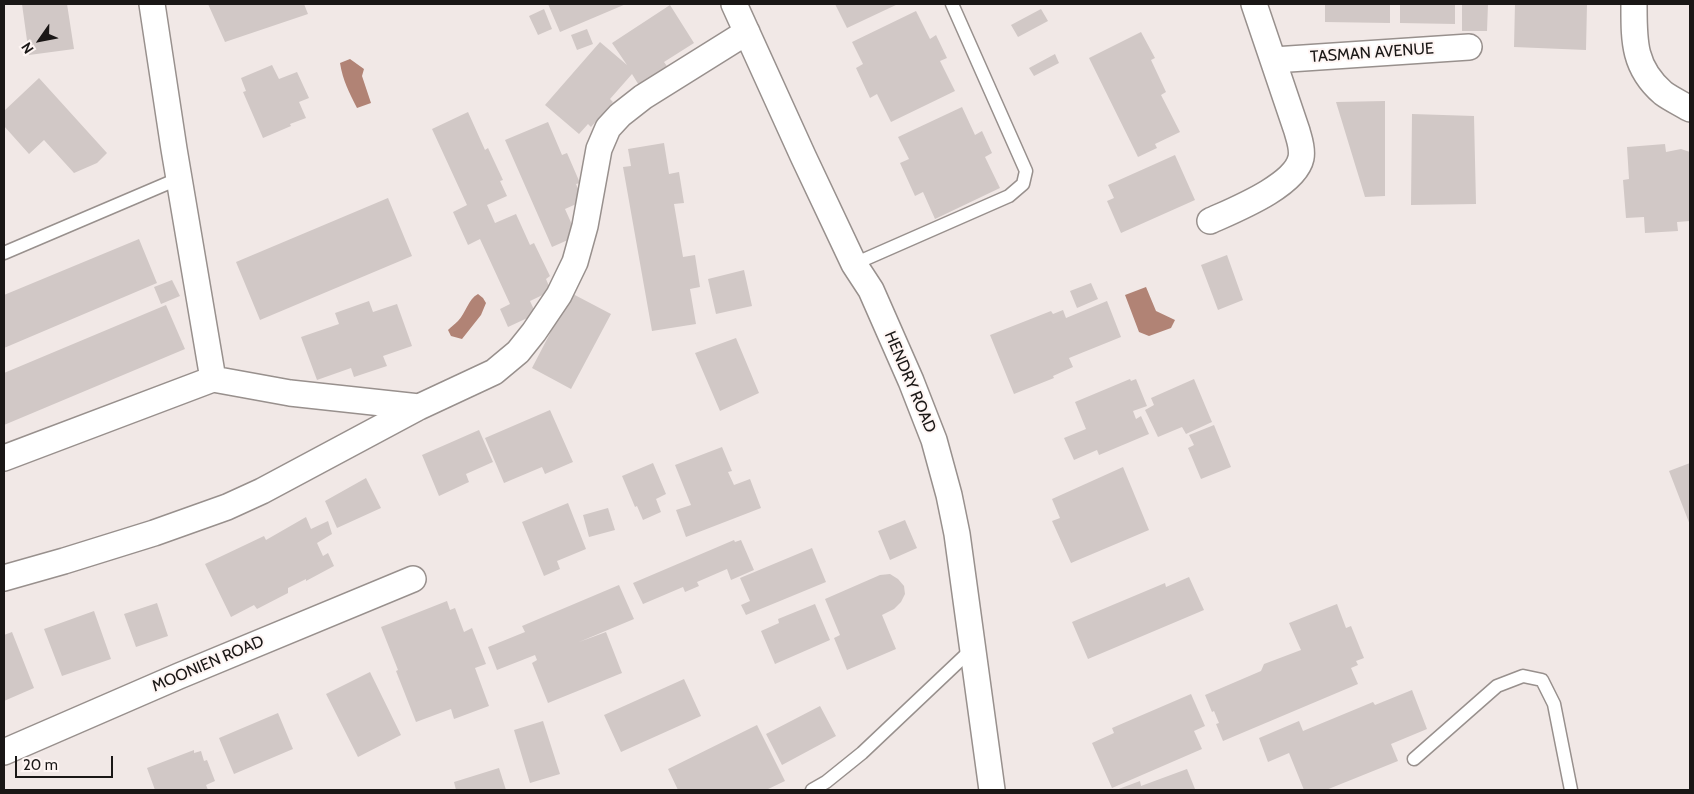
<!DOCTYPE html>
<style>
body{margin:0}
#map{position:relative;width:1694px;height:794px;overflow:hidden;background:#f1e8e6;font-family:Cabin,sans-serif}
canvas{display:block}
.frame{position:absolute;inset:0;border:5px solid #1a1716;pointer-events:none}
.north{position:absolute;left:15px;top:15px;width:50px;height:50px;-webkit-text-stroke:4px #fef5f3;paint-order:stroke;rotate:237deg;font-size:14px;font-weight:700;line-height:20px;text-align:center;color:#1a1716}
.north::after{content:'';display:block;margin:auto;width:18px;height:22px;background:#1a1716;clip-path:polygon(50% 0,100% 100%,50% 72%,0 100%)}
.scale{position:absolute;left:15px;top:756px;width:98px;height:22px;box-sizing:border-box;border:2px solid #1a1716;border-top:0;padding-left:6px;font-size:15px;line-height:18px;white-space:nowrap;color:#1a1716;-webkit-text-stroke:4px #fef5f3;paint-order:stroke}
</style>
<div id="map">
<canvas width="1694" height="794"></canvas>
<div class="frame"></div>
<div class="north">N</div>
<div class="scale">20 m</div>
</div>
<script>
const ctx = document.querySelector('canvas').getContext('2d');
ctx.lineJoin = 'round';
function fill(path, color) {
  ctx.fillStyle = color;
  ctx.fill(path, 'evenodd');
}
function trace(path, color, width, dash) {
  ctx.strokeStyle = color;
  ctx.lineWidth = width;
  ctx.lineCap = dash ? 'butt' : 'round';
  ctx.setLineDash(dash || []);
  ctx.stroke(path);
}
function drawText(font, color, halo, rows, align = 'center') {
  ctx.font = font + ' Cabin,sans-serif';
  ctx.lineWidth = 4;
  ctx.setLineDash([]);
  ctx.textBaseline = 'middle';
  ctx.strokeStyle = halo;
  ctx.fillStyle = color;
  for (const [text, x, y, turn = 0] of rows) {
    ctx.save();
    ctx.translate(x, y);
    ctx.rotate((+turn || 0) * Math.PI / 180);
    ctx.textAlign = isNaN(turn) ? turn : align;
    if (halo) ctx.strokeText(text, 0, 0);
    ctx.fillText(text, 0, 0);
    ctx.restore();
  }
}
const water = new Path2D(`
 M350,59L364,69L362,76L371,103L357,108C349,92 343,81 340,63Z
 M1146,287L1156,311L1175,320L1171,328L1149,336L1139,332L1125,295Z
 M478,294L483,298L486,303L481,315L462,339L451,336L448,330C451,327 455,324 458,321C466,313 468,299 478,294Z`);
const building = new Path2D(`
 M22,4H67L74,49L29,55Z
 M208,4H304L308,14L225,42Z
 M548,4H626L560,32Z
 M835,4H898L847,28Z
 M1325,4H1390V23L1325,22Z
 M1400,4H1455V24L1400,23Z
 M1462,4H1488L1487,31H1462Z
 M1515,4H1587L1586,50L1514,47Z
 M670,5L694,43L664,62L669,69L640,87L632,74L610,99L613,102L591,127L588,124L579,134L545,105L600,42L627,65L612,43Z
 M544,9L552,29L538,35L529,16Z
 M1041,9L1048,21L1018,37L1011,25Z
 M916,11L930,39L936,35L947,58L940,61L955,91L891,122L877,94L870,98L856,68L863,64L852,42Z
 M587,29L593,44L577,50L571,35Z
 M1141,32L1155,58L1151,60L1166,92L1161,95L1180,132L1155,144L1157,148L1138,157L1089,58Z
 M1055,54L1059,63L1034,76L1029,68Z
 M272,65L279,79L297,72L309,98L299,102L306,118L290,124L291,126L263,138L243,92L246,91L241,78Z
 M39,78L107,153L97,163L74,173L44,140L29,154L4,126V111Z
 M1385,101V196L1365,197L1336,102Z
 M962,107L975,135L982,131L992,153L985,157L1000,188L935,219L923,192L915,196L900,163L909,159L898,137Z
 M468,112L485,150L488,148L503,180L500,181L507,196L487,205L495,223L516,214L530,245L534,243L550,276L546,279L551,291L530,301L536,314L508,327L500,309L510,304L480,239L468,245L453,212L467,205L432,129Z
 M1412,114L1474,116L1476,204L1411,205Z
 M548,122L562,155L567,153L580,183L576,184L583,201L565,209L577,236L552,247L505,140Z
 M664,143L669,174L679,172L684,203L674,204L683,257L695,255L700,287L690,289L696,324L652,331L623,167L631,166L628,149Z
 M1665,144L1666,152L1681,149L1690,152V221L1677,222L1678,231L1645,233L1644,217L1626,218L1623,180L1629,179L1627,147Z
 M1175,155L1195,200L1121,233L1107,201L1114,198L1108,185Z
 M388,198L412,256L260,320L236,262Z
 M139,239L157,283L4,348V295Z
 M1227,255L1243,300L1218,310L1201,265Z
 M744,270L752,306L716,314L708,279Z
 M172,280L180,296L161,304L154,287Z
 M1091,283L1098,299L1077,308L1070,291Z
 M571,293L611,314L571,389L532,368Z
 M369,301L373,312L397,304L412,346L383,356L387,366L354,377L351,368L317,380L301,337L339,324L335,313Z
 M1107,301L1121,337L1069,358L1073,367L1053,376L1054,378L1014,394L990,335L1051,311L1053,314L1063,310L1066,318Z
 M166,305L185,349L4,425V373Z
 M736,338L759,393L720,411L695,353Z
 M1130,379L1131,381L1136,379L1147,406L1133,411L1136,419L1141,416L1149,434L1099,455L1097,450L1074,460L1064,438L1086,429L1075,402Z
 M1194,379L1212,422L1186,434L1182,427L1158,437L1145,410L1154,405L1151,398Z
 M550,410L573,462L545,474L542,467L504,483L485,438Z
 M1214,425L1231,467L1201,479L1188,448L1194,445L1189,435Z
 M479,430L493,462L466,474L469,482L439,496L422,455Z
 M722,447L732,471L728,472L734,485L750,479L761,508L686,537L676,510L691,505L675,465Z
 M653,463L666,494L656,499L661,512L643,520L637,506L635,507L622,476Z
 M1690,463V525L1669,471Z
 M1123,467L1149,530L1071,563L1052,521L1060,518L1052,499Z
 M366,478L381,508L337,528L325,501Z
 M568,503L586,549L557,561L560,569L544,576L522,522Z
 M608,508L615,530L589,537L583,515Z
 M306,517L311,529L328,521L332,534L317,543L323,556L328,553L334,566L306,581V579L288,588V593L257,609L254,605L231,617L205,564L264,536L266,540Z
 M905,520L917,548L890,560L878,531Z
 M734,540L735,542L741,540L754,570L731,580L727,569L697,582L699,586L685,592L683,587L643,604L633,583Z
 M812,548L826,582L746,615L741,605L750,601L740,578Z
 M890,574L898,579L904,586L905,594L901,602L894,609L882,615L896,649L847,670L834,638L840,635L825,599L880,575Z
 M1189,577L1204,610L1088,659L1072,622L1165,583L1166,587Z
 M619,585L634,619L579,642L606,632L622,673L548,703L532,663L537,660L535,655L497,670L488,647L525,632L522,626Z
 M447,601L450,610L455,608L464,632L472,628L486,664L475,668L489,706L454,719L451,709L416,722L396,671L398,670L381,627Z
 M157,603L168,636L136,647L124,614Z
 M815,604L830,640L775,664L761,631L779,623L778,619Z
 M1337,604L1346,628L1351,626L1364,658L1356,661L1358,665L1351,668L1358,684L1223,741L1216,724L1219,723L1214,711L1212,712L1205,695L1261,671L1264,664L1301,650L1289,623Z
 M94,611L111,659L62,676L44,629Z
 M12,632L34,688L4,701V635Z
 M370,672L401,735L358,757L326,694Z
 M684,679L701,716L621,752L604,715Z
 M1412,690L1427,729L1391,744L1398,761L1326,790H1304L1289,753L1268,762L1259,738L1299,721L1303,731L1373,702L1375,705Z
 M1191,694L1205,726L1194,731L1202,749L1112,788L1092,743L1114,733L1112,728Z
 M820,706L836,736L782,765L766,734Z
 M278,713L293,749L234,774L219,738Z
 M543,721L560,774L530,783L514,730Z
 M757,725L785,781L766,790H678L668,769Z
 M194,750V753L201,751L204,761L207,760L215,781L206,785L208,790H155L147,768Z
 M499,768L506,790H456L454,782Z
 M1187,769L1195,789L1191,790H1116L1140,781L1141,786Z`);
const lane = new Path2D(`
 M4,253L180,178
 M854,264L1009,196L1023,184L1026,171L952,4
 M1414,759L1497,686L1523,676L1542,680L1554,704L1571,790
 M812,790L826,782L862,753L972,649`);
const street = new Path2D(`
 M152,4L174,149L213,379
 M734,4L803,156L854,264L871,290L911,381L934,440L949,495L957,534L992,790
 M1634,4C1634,40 1633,67 1663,93C1671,99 1682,104 1690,109
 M1274,60L1469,47
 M1210,221C1234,210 1295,186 1301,158C1303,148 1299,139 1297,131L1254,4
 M4,458L213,379L290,393L419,407
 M4,578L64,561L154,533L227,507L262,491L419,407L494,372L518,352L534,332L559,295L575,262L585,226L599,149L608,128L620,115L643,97L747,32
 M4,752L179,676L413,579`);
const streetNames = [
 ["TASMAN AVENUE",1372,53,-4],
 ["HENDRY ROAD",910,382,67],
 ["MOONIEN ROAD",208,664,-23]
];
fill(water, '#b18375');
fill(building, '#d1c8c6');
trace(lane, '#98908d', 15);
trace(street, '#98908d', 28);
trace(lane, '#fff', 12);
trace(street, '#fff', 25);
drawText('16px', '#1a1716', '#fef5f3', streetNames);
</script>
